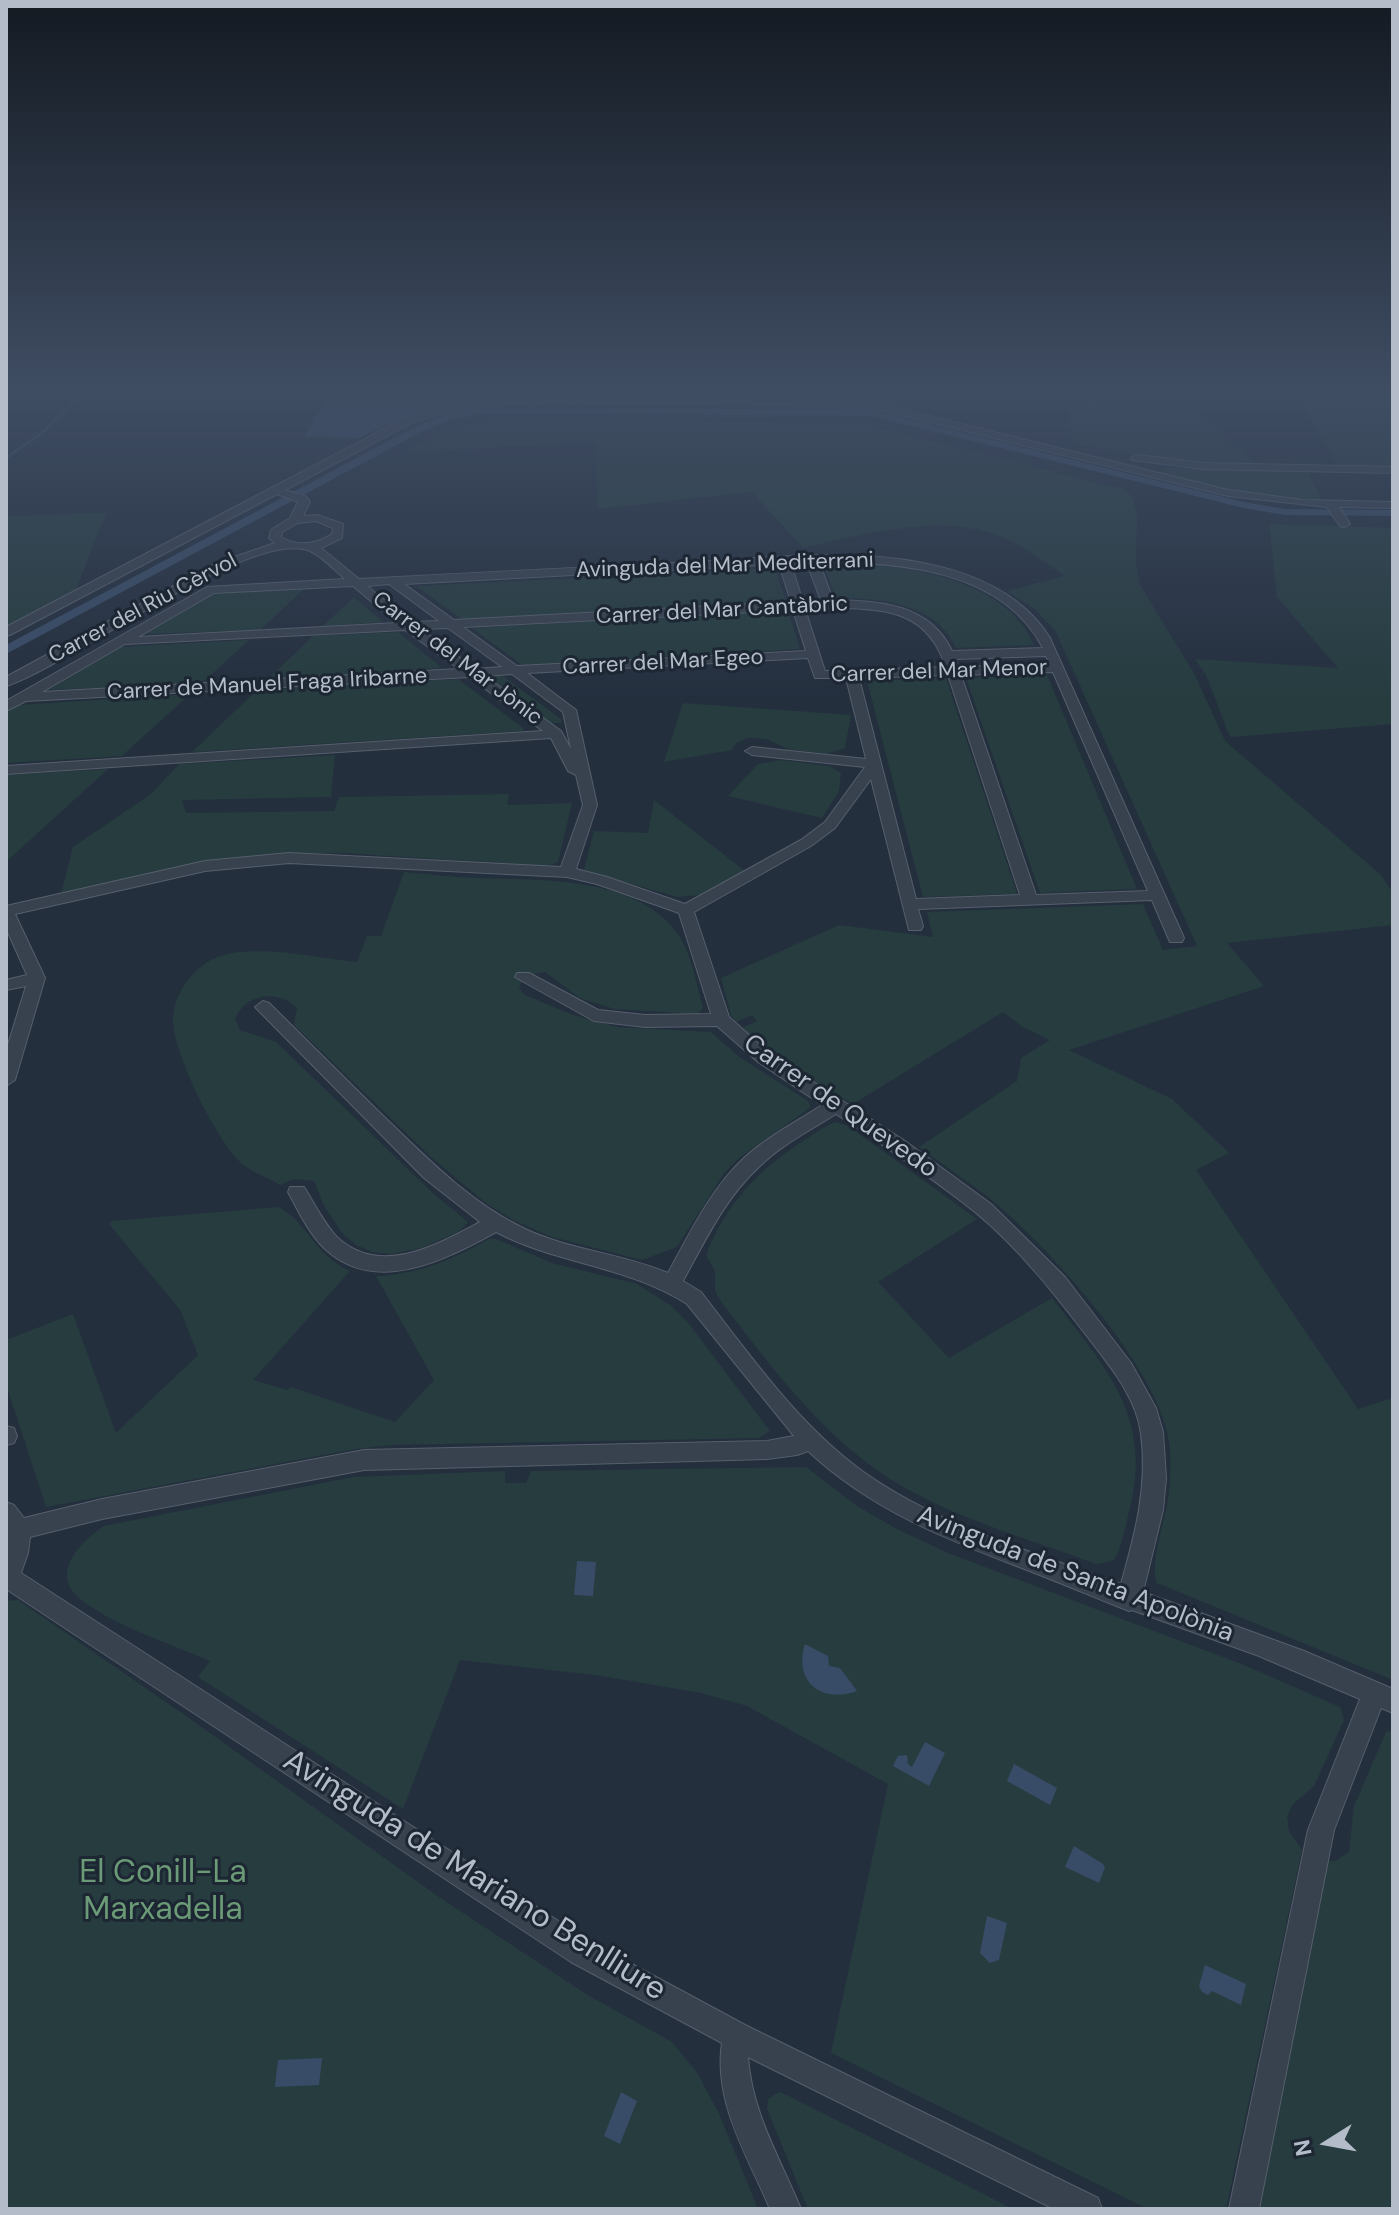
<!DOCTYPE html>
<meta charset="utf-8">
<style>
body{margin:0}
#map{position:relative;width:1399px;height:2215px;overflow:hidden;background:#242f3e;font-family:"DM Sans",sans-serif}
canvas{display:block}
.frame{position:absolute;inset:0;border:8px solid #b4bcc9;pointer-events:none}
.north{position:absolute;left:1287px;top:2103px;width:80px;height:80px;-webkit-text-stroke:6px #1d2633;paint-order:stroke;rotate:259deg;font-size:22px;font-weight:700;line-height:32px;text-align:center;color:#b4bcc9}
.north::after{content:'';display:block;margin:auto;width:28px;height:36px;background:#b4bcc9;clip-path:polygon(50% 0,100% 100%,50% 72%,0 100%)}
</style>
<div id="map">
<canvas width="1399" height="2215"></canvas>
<div class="frame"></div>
<div class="north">N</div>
</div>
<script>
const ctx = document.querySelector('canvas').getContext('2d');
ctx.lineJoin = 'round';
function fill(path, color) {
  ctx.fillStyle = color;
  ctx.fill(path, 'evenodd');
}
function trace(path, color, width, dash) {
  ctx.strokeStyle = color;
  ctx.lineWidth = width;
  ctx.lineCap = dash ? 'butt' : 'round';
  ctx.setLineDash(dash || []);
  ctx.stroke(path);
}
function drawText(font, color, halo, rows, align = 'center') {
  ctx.font = font + ' "DM Sans",sans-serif';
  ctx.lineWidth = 6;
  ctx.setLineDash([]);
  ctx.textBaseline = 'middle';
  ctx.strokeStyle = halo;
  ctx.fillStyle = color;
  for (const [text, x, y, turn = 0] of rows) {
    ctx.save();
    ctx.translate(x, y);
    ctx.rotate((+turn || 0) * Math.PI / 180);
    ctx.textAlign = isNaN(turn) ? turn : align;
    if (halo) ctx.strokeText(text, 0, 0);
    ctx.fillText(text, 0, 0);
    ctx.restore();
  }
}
const green = new Path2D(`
 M1292,388H1393V468L1338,466Z
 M1069,400L1186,404L1257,464L1168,462L1072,443Z
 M502,419L859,423L1124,489L1132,497L1137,514L1136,563L1140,585L1195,675L1225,741L1380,874L1393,893V925L1227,943L1264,986L1069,1050L1172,1099L1229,1153L1196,1170L1358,1409L1393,1398V1680L1157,1583C1149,1565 1165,1520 1168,1500C1170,1484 1171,1466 1170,1451C1167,1376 1049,1248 993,1201C969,1182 943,1165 919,1147L1017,1081L1021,1058L1050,1040L1023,1027L1003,1012L853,1104L792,1069L740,1029L757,1021L752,1015L736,1022L731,1015L721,978L839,925L933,937L927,912L1143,904L1163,950L1197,946L1056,632L1036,610L1007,591L1065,576C1045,562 1025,547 1002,537C939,512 866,535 803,548L752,492L598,509L594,442L401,453L450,429Z
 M1165,467L1307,472L1323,501C1267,500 1212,488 1159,473Z
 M106,513L75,592L6,628V516Z
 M1269,524L1393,528V724L1231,737L1228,732L1206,675L1195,659L1338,668L1277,597Z
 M823,564C890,562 1004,574 1034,645L956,648C936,603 880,598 836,598Z
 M775,568L786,602L461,619L416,586Z
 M304,589L260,630L145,634L213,594Z
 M354,597L383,622L323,626Z
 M788,611L800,649L522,665L472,628Z
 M398,632L442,668L268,679L313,636Z
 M249,640L202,683L48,690L121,647Z
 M497,675L503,676L561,719V723H551L493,680Z
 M1047,675L1137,889L1040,893L966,678Z
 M946,678L1017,894L923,897L867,681Z
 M458,679L523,728L524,731L192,752L257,690Z
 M190,694L122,756L6,763V712L19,705Z
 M683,703L851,715L845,748L826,754L788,749L766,739L748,738L736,743L732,750L664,762Z
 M335,755L331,797L182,800L186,813L334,811L339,797L509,794L507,805L572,803L558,862L548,866L343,853L271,855L61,894L73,847L151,794L179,764Z
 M781,760L829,766L841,773L839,791L822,818L728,796L758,764Z
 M108,769L6,862V775Z
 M654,800L745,871L702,895L677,897L584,870L594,831L648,833Z
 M404,872C428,874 452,877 477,878C538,880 637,876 677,933C692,954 696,983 703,1008L698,1014L614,1009L580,998L545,972L523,976L519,988L525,995L573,1015L617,1027L711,1032L738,1056L808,1101L811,1107L739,1158L724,1173L677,1247L642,1260L552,1237L515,1221L487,1204L432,1158L294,1025L297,1008C279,989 245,993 235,1019L240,1030L276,1042L434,1194L468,1222L458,1232L421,1248L392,1254L372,1252L356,1245L343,1234L324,1206L314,1181L294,1179L280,1185C267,1177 248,1171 238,1160C215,1136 171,1050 173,1017C175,991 194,966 218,957C254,943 318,958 357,962L367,936H381Z
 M836,1122L848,1126L977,1219L878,1282L949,1358L1052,1298C1105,1367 1153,1416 1130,1508C1125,1526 1123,1546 1113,1561L1096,1564C1025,1537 944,1516 881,1473C817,1429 769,1364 722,1303L715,1291V1272L706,1255C725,1205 759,1169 803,1141C814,1134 824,1126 836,1122Z
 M279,1207C308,1223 315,1256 350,1271L253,1380L288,1390L291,1387L395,1422L434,1380L376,1276C419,1274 452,1260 489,1239H496L552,1263L637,1284L670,1305L689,1324L770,1431L759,1438L393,1445L356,1449L46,1507L6,1384V1340L73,1314L116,1433L198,1355L180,1310L109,1224L112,1221Z
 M806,1467L857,1506L897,1529L948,1553L1244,1665L1340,1707L1344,1720L1314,1786L1293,1804L1287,1816L1289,1831L1302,1850L1226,2209H1148L831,2053L888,1784L747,1706L701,1693L596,1675L460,1660L403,1809L198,1677L210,1661C174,1645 103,1622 76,1595C51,1570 84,1539 104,1526L353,1477L505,1471V1483H526L531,1471Z
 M18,1600L189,1718L439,1897L586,1994L672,2042L698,2074L720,2116L758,2209H6V1601Z
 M1393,1730V2209H1258L1326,1861H1335L1349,1852L1354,1806L1386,1732Z
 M779,2092L789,2096L1013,2209H808L767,2109L768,2099Z`);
const water = new Path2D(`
 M331,389H439L446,395L435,398L441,406L399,419L359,438L304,437Z
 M577,1561L596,1562L593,1596L574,1595Z
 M805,1644L828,1656L829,1666L840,1668L857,1691C822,1704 793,1682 805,1644Z
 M925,1742L945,1753L929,1786L893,1766L898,1756L907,1755L908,1764L912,1767Z
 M1014,1764L1057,1788L1050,1805L1007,1781Z
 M1074,1846L1103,1864L1105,1867L1099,1883L1065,1867Z
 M987,1916L1007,1923L999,1960L990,1963L980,1953Z
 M1205,1965L1246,1984L1241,2005L1212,1991L1208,1995L1202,1992L1199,1986Z
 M322,2058L319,2085L275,2087L278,2060Z
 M621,2092L637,2101L620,2144L604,2136Z`);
const stream = new Path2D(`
 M6,458L42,433L89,388`);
const canal = new Path2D(`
 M485,407L871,410L1244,502L1285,509L1393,510V516L1285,515L1244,508L871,416L485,413L453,419L421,432L6,654V645L413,428L447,414Z`);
const minor = new Path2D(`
 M495,398L796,399L877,403L1228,490L1303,500L1393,502V508L1339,507L1350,524L1344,527L1340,526L1327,507L1228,496L877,409L796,405L495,404L456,410L413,422L285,490L305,496L310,502L303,516L317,515L343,524L342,538L321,548L359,579C470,573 581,567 692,562C768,558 847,548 923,563C973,573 1022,593 1050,638L1184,938L1182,942H1170L1152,900L918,909L923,926L921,930H909L871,779L835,828L811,846L694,912L729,1017L770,1054L905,1141L991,1204L1065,1277L1131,1363L1156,1408L1163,1432L1166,1478L1163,1510L1143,1592L1304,1651L1393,1689V1713L1381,1708L1334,1830L1259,2209H1229L1308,1830L1360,1699L1259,1656L1132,1610L1129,1611C1096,1598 1061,1583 1027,1570C948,1540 871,1510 808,1451L797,1455L767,1459L364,1470L102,1519L30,1537L28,1553L21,1573L591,1942L747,2026L1098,2198L1102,2209H1054L748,2057C752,2113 780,2158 801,2209H770C748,2157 713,2102 722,2043L571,1962L6,1589V1502L14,1505L24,1518L102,1499L364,1450L767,1441L794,1436L687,1304C628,1266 557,1264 496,1232C445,1260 376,1296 325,1249C309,1234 298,1210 288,1192L290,1187H304C315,1204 324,1224 338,1238C381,1277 437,1245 480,1222L424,1178L255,1007L263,1001L269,1003C305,1039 341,1074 377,1110C423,1154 466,1200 523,1228C568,1250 621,1253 668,1273C690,1233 710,1190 744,1158C767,1137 796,1122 822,1105L758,1062L717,1026L645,1027L594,1021L515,977L517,973H529L598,1010L645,1015L711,1014L679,913L597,884L567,877L289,863L205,871L15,914L45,978L15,1080L6,1086V1051L26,986L6,990V980L27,975L6,928V906L205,861L289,853L561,867L583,805L576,775L568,771L551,738L6,774V766L543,731L469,677L26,701L6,711V701L207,587L345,579C335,571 324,558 312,552C257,523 68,667 6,686V677L214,564L275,543L269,538L271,530L290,518L298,502L277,494L10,635L6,636V627L405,418L455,404ZM316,521L333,528L332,534C316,544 298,547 281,537L282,532L298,523ZM819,562C898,562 1002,569 1043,648L952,651C930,604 880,601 833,600ZM807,563L821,601L803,602L791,564ZM779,564L791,602L454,620L404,584ZM389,584L439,621L411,622L367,586ZM353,586L397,623L138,637L214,593ZM841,608C892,609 928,614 946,667L825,671L805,609ZM793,610L806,651L517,666L463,627ZM448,628L502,667L475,669L421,629ZM405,630L459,669L42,692L125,644ZM1046,656L1050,664L958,667L956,659ZM808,658L815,678H846L866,759L752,747L745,751L752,755L865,767L825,822L801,840L685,904L607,877L576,869L597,805L576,710L527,673ZM1053,672L1148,891L1036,895L961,675ZM512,674L563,712L571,749L561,731L485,676ZM948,675L1020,895L916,899L859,678ZM836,1114C883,1145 931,1177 975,1212C1020,1249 1058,1298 1093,1344C1113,1370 1137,1400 1141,1434C1148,1487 1135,1534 1121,1584C1035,1553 940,1526 865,1473C799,1426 750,1355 701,1292L683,1281C705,1241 725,1198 759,1167C781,1145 809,1131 836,1114Z
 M1136,455L1204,463L1393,467V473L1204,469L1132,460L1131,458Z
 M6,1426L14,1428L17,1436L14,1443L6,1445Z`);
const farStreetnames = [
 ["Avinguda del Mar Mediterrani",725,566,-2],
 ["Carrer del Riu Cèrvol",143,609,-28],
 ["Carrer del Mar Cantàbric",722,611,-3],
 ["Carrer del Mar Jònic",457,659,37],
 ["Carrer del Mar Egeo",663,663,-3],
 ["Carrer del Mar Menor",939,672,-2],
 ["Carrer de Manuel Fraga Iribarne",267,685,-3]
];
const streetNames = [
 ["Carrer de Quevedo",840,1107,35],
 ["Avinguda de Santa Apolònia",1075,1575,21]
];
const nearParknames = [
 ["El Conill-La",163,1874],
 ["Marxadella",163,1911]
];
const nearStreetnames = [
 ["Avinguda de Mariano Benlliure",474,1876,32]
];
fill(green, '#263c3f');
fill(water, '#394c67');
trace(stream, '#394c67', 3);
fill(canal, '#394c67');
trace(minor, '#565f6c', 2);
fill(minor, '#38414e');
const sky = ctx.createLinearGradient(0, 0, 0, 698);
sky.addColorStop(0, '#141a22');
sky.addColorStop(0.56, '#3f4d63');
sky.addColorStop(1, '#3f4d6300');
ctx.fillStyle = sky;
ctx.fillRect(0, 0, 1399, 698);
drawText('22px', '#b4bcc9', '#1d2633', farStreetnames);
drawText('26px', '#b4bcc9', '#1d2633', streetNames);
drawText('32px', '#6b9a76', '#1d2633', nearParknames);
drawText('32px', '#b4bcc9', '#1d2633', nearStreetnames);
</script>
